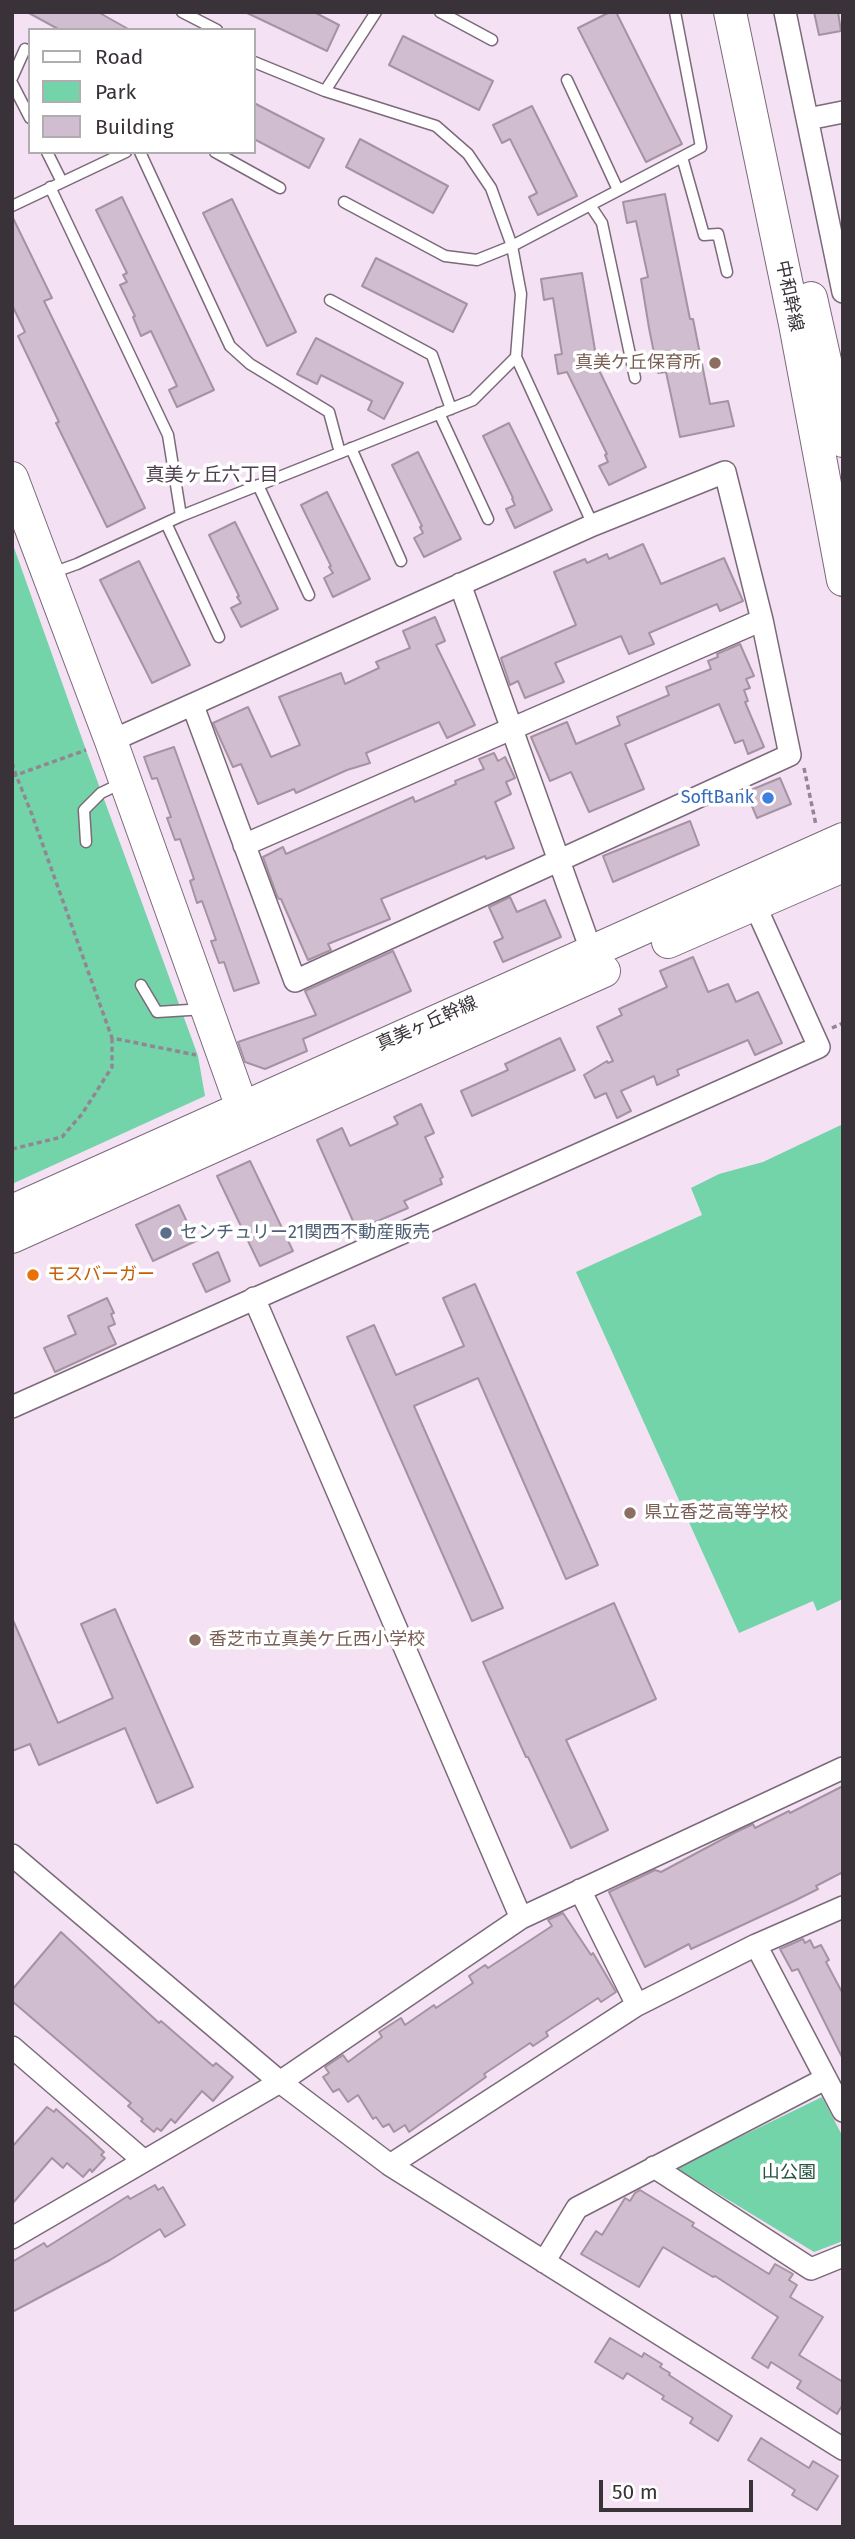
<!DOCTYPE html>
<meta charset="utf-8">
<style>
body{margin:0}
#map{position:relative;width:855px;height:2539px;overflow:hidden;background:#f5e1f4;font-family:"Fira Sans",sans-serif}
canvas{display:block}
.frame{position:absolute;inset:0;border:14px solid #393239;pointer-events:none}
.legend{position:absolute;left:28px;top:28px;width:228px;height:126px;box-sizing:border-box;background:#fff;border:2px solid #b0adb0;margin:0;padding:9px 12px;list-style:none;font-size:21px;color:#393239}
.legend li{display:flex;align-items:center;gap:14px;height:35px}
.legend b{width:35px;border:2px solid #b0adb0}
.scale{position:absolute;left:599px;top:2480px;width:154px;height:32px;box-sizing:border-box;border:4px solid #393239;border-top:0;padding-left:9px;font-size:21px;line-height:24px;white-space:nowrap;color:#393239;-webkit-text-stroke:5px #fff;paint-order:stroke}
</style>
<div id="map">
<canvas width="855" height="2539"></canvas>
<div class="frame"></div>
<ul class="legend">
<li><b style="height:9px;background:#fff"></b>Road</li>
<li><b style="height:19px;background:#73d3a9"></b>Park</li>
<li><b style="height:19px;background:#d0bdcf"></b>Building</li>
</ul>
<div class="scale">50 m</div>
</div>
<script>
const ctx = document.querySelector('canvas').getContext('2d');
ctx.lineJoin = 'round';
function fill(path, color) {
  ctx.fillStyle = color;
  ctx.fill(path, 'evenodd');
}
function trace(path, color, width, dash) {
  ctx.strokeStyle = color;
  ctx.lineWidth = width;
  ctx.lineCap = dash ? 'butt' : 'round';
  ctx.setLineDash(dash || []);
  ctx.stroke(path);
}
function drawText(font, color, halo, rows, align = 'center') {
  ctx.font = font + ' "Fira Sans","Noto Sans JP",sans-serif';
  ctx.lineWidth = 7;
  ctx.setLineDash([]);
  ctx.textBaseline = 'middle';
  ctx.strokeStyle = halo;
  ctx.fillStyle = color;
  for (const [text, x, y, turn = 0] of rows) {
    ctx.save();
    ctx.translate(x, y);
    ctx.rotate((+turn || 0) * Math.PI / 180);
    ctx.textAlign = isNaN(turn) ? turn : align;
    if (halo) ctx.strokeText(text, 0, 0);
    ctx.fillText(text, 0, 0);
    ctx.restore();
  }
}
const green = new Path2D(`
 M12,542L86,750L198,1056L205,1096L12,1184Z
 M843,1124V1599L817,1611L813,1601L739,1633L576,1272L702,1215L691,1188L719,1174L763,1162Z
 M822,2097L843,2137V2241L814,2252L676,2168Z`);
const building = new Path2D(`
 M27,12H98L130,30H60Z
 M245,12H314L339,25L327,51Z
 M610,12H616L682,144L646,162L578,28Z
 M814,12H838L841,31L819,35Z
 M403,36L493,81L479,110L389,65Z
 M254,103L324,139L309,168L254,139Z
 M532,106L577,196L538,215L529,197L537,193L510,139L502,143L493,125Z
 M360,139L448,186L433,213L346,167Z
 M665,194L690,319H693L710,404L728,401L734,426L680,437L666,372L658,373L649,328L641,279L648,277L636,221L627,223L623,202Z
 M122,197L214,390L177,407L169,390L177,386L151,331L141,336L133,317L135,316L120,285L127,282L123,275L127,273L96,210Z
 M232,199L296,332L267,346L203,213Z
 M12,216L52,298L44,301L145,508L107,527L56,423L59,422L18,336L25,332L12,305Z
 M376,258L467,304L453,332L362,286Z
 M582,273L598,368L646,467L609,485L599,466L608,462L605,455L607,454L567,372L558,374L555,355L562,354L553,298L544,300L541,279Z
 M316,338L403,383L384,419L368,410L372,401L321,375L317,384L297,374Z
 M509,423L552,510L515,528L506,509L515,505L512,499L513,498L483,436Z
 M418,452L461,539L424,557L414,538L423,533L420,527L422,526L392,465Z
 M327,492L370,579L333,597L324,578L333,573L329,567L331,566L301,505Z
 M235,522L278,609L241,627L231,608L241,603L237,597L239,596L209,535Z
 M643,544L661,584L724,558L743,601L720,611L717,604L649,633L654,644L629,654L621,636L555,663L564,682L525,698L518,681L510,685L501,658L576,625L554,572L585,559L587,563L607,554L609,559Z
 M139,561L190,665L152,683L100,580Z
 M435,617L445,641L436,645L475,725L447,738L439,722L366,753L370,763L347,770L296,793L294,789L258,804L241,764L233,767L213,723L248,707L271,757L300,745L279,697L341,673L345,684L379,668L376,662L410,648L403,631Z
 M740,644L754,676L746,679L750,688L744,690L748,701L745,702L764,747L748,754L743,740L735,743L719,704L625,744L644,789L589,812L571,772L550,781L531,737L567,722L576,744L620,725L617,717L669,695L666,687L711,669L708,661L718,657L717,654Z
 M174,747L259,983L234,991L224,962L219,963L211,941L216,940L202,901L197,903L190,881L194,879L180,839L175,840L167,818L171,817L157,778L152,779L144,757Z
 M494,753L498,761L505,757L515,778L506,782L511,794L495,802L514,848L486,859L485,856L381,899L390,919L328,944L331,950L308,960L281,899H279L277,896L263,857L283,847L286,854L413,797L415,802L456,784L455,781L484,769L479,759Z
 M780,778L791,804L757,818L746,792Z
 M690,821L699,845L613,882L603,856Z
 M510,897L517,912L545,900L561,937L503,962L494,942L503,938L489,907Z
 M393,951L411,991L303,1039L307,1051L265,1069L245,1062L238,1042L316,1015L305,991Z
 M693,957L708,992L728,984L736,1002L758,992L782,1043L755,1055L748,1040L677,1070L679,1075L657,1085L654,1076L621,1091L631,1111L617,1118L606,1093L595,1098L584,1075L607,1061L608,1063L613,1061L597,1027L622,1015L619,1009L667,987L660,971Z
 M560,1038L575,1070L472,1116L461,1091L508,1070L505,1064Z
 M421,1104L434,1133L425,1137L443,1177L440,1179L442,1184L404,1201L408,1208L357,1230L317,1140L342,1128L350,1146L398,1124L394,1117Z
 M250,1161L293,1251L260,1266L217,1176Z
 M179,1205L196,1241L153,1261L136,1225Z
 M218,1252L230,1281L206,1292L193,1264Z
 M475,1284L598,1565L566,1579L478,1378L414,1406L503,1608L472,1621L347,1337L374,1325L396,1375L464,1346L443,1298Z
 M107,1298L114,1313L111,1314L115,1324L108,1327L116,1344L55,1372L44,1348L76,1334L68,1316Z
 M614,1603L656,1699L566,1740L608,1830L571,1848L528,1757H526L483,1662Z
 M115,1609L193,1787L157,1803L125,1728L39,1765L30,1744L12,1751V1618L58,1723L113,1698L81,1624Z
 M843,1786V1872L816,1886L818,1889L794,1901L691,1949L689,1944L645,1967L609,1892L655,1870L661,1872L736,1832L753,1824L755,1828L789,1811L790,1813Z
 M563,1913L591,1955L593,1953L616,1992L601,2002L598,1998L546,2032L548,2036L533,2046L530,2043L484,2074L486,2077L409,2132L405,2125L394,2132L389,2124L383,2127L376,2117L373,2119L358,2095L348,2102L339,2089L333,2092L323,2077L329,2073L325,2067L343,2055L348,2062L382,2037L379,2032L401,2018L405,2025L434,2005L436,2008L473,1983L469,1976L485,1965L488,1968L552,1926L548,1920Z
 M61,1932L159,2023L161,2021L213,2066L216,2063L233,2077L213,2101L202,2091L175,2123L171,2119L161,2131L157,2128L154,2132L141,2121L143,2119L128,2106L131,2103L12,2001V1990Z
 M803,1939L805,1943L810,1940L814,1948L821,1945L829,1960L826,1962L843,1994V2059L798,1969L792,1971L780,1949Z
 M47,2107L54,2112L56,2109L89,2138L104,2152L101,2155L105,2158L92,2172L90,2169L83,2177L67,2163L63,2168L52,2158L12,2204V2147Z
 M155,2185L158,2190L163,2187L185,2225L165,2237L160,2229L110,2260L12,2312V2262L44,2243L47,2247L128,2196L130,2199Z
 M640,2190L694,2223L692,2226L769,2274L775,2264L793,2274L789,2280L797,2285L790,2297L823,2317L799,2355L843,2382V2404L837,2414L797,2388L801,2381L771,2362L768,2368L752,2358L778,2317L715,2276L713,2277L663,2247L639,2287L581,2254L596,2231L602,2235L625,2198L630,2201L635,2193Z
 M610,2338L642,2357L644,2353L662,2364L660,2367L670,2373L669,2375L732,2416L718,2441L690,2423L693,2418L662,2399L664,2396L627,2373L623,2379L595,2362Z
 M761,2438L809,2468L813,2461L838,2476L817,2510L792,2495L795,2490L748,2460Z`);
const path = new Path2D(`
 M12,763L16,775L86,750
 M804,768L816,825
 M12,776L16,775L31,812L112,1038L196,1055
 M832,1028L843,1023
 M12,1149L62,1137L82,1114L112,1067V1038`);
const lane = new Path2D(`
 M182,12L217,30
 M440,12L492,40
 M254,62L325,91L436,126L468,154L491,188L512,246L521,294L516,357L593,525
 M12,78L25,49
 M567,80L618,190
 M12,83L30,118
 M325,91L376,12
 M47,152L62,182
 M140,152L230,346L250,364L329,412L340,453
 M215,152L280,188
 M682,157L704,235L718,234L727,272
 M50,187L168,435L181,516
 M344,202L445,256L477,260L512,246L701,147L675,12
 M590,205L602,223L635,378
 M12,206L126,152
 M330,300L432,355L451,409
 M439,413L488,519
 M351,448L401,561
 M258,485L309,595
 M166,523L219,637
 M49,574L77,564L181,516L473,400L516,357
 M86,842L84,810L101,793L124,782
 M141,985L157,1012L205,1009`);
const street = new Path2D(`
 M785,12L843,292
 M808,119L843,112
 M460,584L592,953
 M111,741L593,525L725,472L762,620L790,755L295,981L193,706
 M244,845L762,620
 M254,1298L521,1918
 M12,1407L819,1047L754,903
 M12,1855L280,2082L390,2165L843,2449
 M580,1890L637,2005
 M756,1945L843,2111
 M12,2047L144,2161
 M390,2165L637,2005L756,1945L843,1907
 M654,2167L811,2269L843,2256
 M12,2238L280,2082L521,1918L843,1768
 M544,2262L577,2208L825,2079`);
const secondary = new Path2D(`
 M730,12L795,324L843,580
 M811,298L843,441
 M12,478L111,741L249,1127
 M668,942L843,866
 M12,1211L843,839
 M12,1237L604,971`);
const markers = [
 [715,363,7,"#8d6e63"],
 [768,798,7,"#3f7fe0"],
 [166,1233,7,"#5c6f8a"],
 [33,1275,7,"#e8710a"],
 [630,1513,7,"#8d6e63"],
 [195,1640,7,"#8d6e63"]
];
const streetNames = [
 ["中和幹線",789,296,78],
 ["真美ヶ丘幹線",427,1024,-24]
];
const educationNames = [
 ["真美ケ丘保育所",701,363,"right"],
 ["県立香芝高等学校",644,1513],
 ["香芝市立真美ケ丘西小学校",209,1640]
];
const shopNames = [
 ["SoftBank",754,798]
];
const serviceNames = [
 ["センチュリー21関西不動産販売",180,1233]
];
const foodNames = [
 ["モスバーガー",47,1275]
];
const parkNames = [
 ["山公園",789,2173]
];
const neighbourhoodNames = [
 ["真美ヶ丘六丁目",212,476]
];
fill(green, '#73d3a9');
fill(building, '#d0bdcf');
trace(building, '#a593a3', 2);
trace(lane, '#7b6a7a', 13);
trace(street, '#7b6a7a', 24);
trace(secondary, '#7b6a7a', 34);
trace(path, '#938693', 3.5, [5, 3.5]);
trace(lane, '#fff', 10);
trace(street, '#fff', 21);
trace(secondary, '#fff', 32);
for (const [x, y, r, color] of markers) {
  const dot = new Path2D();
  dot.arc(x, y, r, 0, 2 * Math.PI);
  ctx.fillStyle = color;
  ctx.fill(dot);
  trace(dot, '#fff', 2.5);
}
drawText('18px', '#393239', '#fff', streetNames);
drawText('18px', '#785e54', '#fff', educationNames, 'left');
drawText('18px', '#366cbe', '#fff', shopNames, 'right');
drawText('18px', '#4e5e75', '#fff', serviceNames, 'left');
drawText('18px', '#c56008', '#fff', foodNames, 'left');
drawText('18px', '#275340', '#fff', parkNames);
drawText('19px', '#50404f', '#fff', neighbourhoodNames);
</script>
